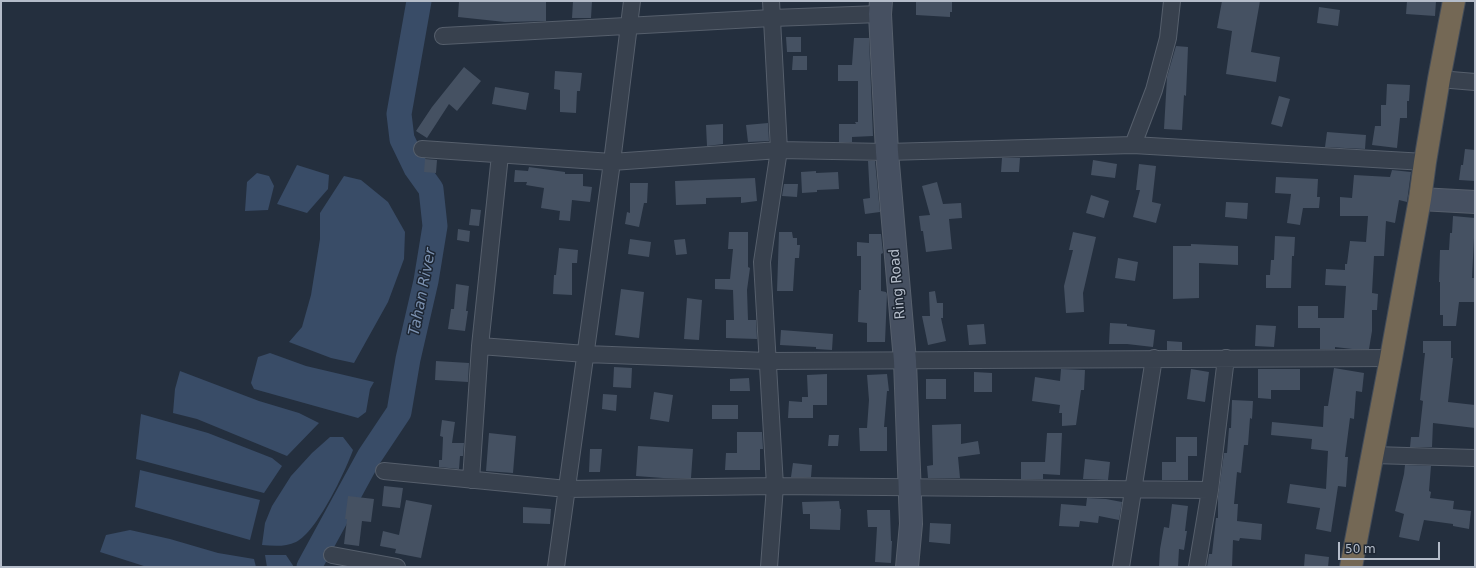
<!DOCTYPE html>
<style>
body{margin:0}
#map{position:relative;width:1476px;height:568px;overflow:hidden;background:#242f3e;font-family:"DejaVu Sans",sans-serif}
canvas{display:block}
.frame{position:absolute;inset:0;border:2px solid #b4bcc9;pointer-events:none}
.scale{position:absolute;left:1338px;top:542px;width:102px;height:18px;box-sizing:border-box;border:2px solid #b4bcc9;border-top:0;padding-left:5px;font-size:12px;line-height:14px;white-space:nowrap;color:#b4bcc9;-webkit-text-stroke:3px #1d2633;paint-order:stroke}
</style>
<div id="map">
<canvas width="1476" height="568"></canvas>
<div class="frame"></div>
<div class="scale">50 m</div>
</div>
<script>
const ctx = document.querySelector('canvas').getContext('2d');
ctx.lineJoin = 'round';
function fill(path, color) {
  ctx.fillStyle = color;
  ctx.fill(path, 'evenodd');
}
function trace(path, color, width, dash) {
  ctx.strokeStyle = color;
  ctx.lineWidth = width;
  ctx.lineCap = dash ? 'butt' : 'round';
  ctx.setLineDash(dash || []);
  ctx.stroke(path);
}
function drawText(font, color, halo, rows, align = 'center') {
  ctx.font = font + ' "DejaVu Sans",sans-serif';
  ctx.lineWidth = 3;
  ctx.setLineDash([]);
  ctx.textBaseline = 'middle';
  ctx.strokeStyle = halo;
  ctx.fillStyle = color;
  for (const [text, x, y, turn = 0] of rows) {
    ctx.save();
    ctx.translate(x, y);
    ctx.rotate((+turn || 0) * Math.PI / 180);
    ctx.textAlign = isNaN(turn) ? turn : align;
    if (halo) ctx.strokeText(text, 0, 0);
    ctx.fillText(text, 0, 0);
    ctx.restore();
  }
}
const water = new Path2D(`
 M297,165L329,175L328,189L307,213L277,204Z
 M257,173L269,176L274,186L268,210L245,211L247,182Z
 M344,176L361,180L388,202L405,232L404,259L388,302L354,363L331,358L289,342L302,327L311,295L320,239V213Z
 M270,353L306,366L374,382L370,389L366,412L358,418L254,389L251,383L258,357Z
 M180,371L259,401L299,413L319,423L287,456L197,419L173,413L175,389Z
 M141,414L208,433L272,458L282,466L264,493L136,459Z
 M330,437H343L353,450C345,472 317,532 296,542C286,547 273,546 262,545L265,523L272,506L291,476L312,453Z
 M140,470L260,500L250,540L135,507Z
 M130,530L170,539L218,553L254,559L256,567H147L100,552L106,535Z
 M265,555H286L294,567H267Z`);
const river = new Path2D(`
 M309,567L369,457L399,412L408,359L426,281L435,226L431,189L416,168L402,139L399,114L419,1`);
const building = new Path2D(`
 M459,1H546V21L505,22L458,17Z
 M573,1H592L591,18H572Z
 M916,1H952V12H950V17L916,15Z
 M1222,1H1260L1251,52L1280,57L1276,82L1226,74L1232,31L1217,28Z
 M1407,1H1436L1435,16L1406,14Z
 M1319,7L1340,10L1338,26L1317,23Z
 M786,37H801V52H787Z
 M854,38H869L873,136L852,137V142H839V124H856L855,122H858V81H838V65H852Z
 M1176,46L1188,47L1186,96L1184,95L1182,130L1164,129L1167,77Z
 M793,56H807V70H792Z
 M464,67L481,81L457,111L449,104L427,138L416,131L432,107Z
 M555,71L582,73L580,91H577L576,113L560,112V90L554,89Z
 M1387,84L1410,85L1409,101H1407V118H1400L1397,148L1372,145L1375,126H1381V105H1386Z
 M495,87L529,93L526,110L492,104Z
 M1279,96L1290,99L1282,127L1271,124Z
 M768,123L769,141L748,142L746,125Z
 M723,124V144L707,146L706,125Z
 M1327,132L1366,135L1365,149L1325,147Z
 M1465,149L1475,150V181L1459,180L1461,165H1463Z
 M1002,158H1020L1019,172H1001Z
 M425,159L437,160L436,173L424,172Z
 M1093,160L1117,164L1115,178L1091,175Z
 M868,161H875L880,212L865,214L863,199L870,198Z
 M1139,164L1156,166L1152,202L1161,204L1156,223L1133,217L1140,190H1136Z
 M529,167L565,172V174H583V186L592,187L590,202L572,200L570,221L559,220L560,211L541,208L544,188L526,185L527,182H514L515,170L528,171Z
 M1392,170L1411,172L1407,202L1399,200L1395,223L1386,221L1384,256H1374L1372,293L1378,294L1377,310H1372V331L1369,349H1352L1335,347V349H1320V328H1298V306H1318V318H1344L1346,286L1325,285L1326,269L1345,270V264H1347L1350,241L1366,242L1368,216H1340V197L1352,198L1354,175L1390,177Z
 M816,171V173L838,172L839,189L817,190V192L802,193L801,172Z
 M1276,177L1318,179L1317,197H1320L1319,208H1303L1300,225L1287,223L1291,194L1275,193Z
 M755,178L757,201L741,203V197L706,198V204L676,205L675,181Z
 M937,182L943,204L961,203L962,218L949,219L952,249L926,252L923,231H921L919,216L930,215L922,186Z
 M630,183H648L647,203H644L639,227L625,224L627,212L630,213Z
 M784,184H798L797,197L782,196Z
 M1091,195L1109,201L1104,218L1086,213Z
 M1226,202L1248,203L1247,219L1225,217Z
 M471,209L481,210L479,226L469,225Z
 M1453,216L1475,218L1472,278H1475V302H1459L1456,326H1443V315H1440V282H1439L1440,250H1449L1450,233H1452Z
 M458,229L470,231L469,242L457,240Z
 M729,232H748V267L750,268L747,290L748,320H756L757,339L726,338V320H734L733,290L715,289V279H730L733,249H728Z
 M779,232H792L793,238H797V245H800L799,258H795L793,291H777Z
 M1073,232L1096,237L1083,293L1084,312L1066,313L1064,286L1073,250H1069Z
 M869,234H881L883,253L881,254V291L886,292L887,294L885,342H867V323L858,322L859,290H861V256H857V242L869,243Z
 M1275,236L1295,237L1294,256H1292L1291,288H1266V275H1270L1271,260H1274Z
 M630,239L651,242L649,257L628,254Z
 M685,239L687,254L676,255L674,240Z
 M1191,244L1238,246V265L1199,263V298L1173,299V246H1191Z
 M559,248L578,250L577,263H572V295L553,294L554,275H556Z
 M1118,258L1138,262L1135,281L1115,278Z
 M456,284L469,286L466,311H468L465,331L448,329L451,309H454Z
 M621,289L644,292L639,338L615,335Z
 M935,291L937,303H943V318H941L946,341L928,345L922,316H930L929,292Z
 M687,298L702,300L699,340L684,339Z
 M1110,323L1127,324V326L1155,330L1153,347L1127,344H1109Z
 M984,324L986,344L969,345L967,325Z
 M1256,325L1276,326L1274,347L1255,346Z
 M781,330L833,334L832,350L816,349V347L780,345Z
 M1167,341L1182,342V350H1167Z
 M1423,341H1451V358H1453L1448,402L1475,405V428L1433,423L1432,447H1410L1411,437H1419L1423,401L1420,400L1425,353H1423Z
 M436,361L469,363L468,382L435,380Z
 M614,367L632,368L631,388L613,387Z
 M1334,368L1364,373L1362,392L1356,391L1354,419L1350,418L1345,457H1348L1346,487L1338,486L1331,532L1316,529L1320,508L1287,503L1290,484L1326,489L1328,451L1311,449L1312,439L1271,435L1272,422L1323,427L1324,406H1328Z
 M1061,369L1085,370L1084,390H1081L1076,425L1062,426V413H1059L1060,405L1032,401L1035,377L1060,381Z
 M1191,369L1209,372L1205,402L1187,399Z
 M1258,369H1300V390H1271V399L1258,398Z
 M974,372L992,373V392H974Z
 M827,374V405H813V418H788L789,401L802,402V397H808L807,375Z
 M887,374L889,391H887L884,427H887V451H860L859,428H867L869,400L867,375Z
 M749,378L750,391H730V379Z
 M926,379H946V399H926Z
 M654,392L673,395L669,422L650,419Z
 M603,394L617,395L616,411L602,409Z
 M1232,400L1253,401L1252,419L1250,418L1248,445H1244L1241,473L1237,472L1234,504H1238L1237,521L1262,524L1261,540L1240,538L1239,541L1233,540L1232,567H1207L1209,554H1212L1216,518H1218V497L1224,453H1227L1229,428H1231Z
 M712,405H738V419H712Z
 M442,420L455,422L452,443H464L463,456H460L459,469L439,467V460H442L443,437L440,436Z
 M961,424V444L978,441L980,454L958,457L960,478H928L927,466L933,465L932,425Z
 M737,432H762L763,449H760V470H725L726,453H737Z
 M489,433L516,436L513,473L486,471Z
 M1047,433H1062L1060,475L1043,474V479H1021V462H1045Z
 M829,435H839L838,446H828Z
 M1176,437H1197V456H1188V480H1162V462H1176Z
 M638,446L693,449L691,478H663L636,476Z
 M590,449H602L600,472H589Z
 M1085,459L1110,462L1108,480L1083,479Z
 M793,463L812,465L811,477H791Z
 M1405,465L1431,466L1429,491L1431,492L1430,498L1454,501L1453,509L1471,511L1469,529L1453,526V524L1424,520L1419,541L1399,537L1404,514L1395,511L1404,474Z
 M384,486L403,488L400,508L382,506Z
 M348,496L374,499L371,522L362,521L359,546L344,544L347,519H345Z
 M1087,498L1106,499L1122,502L1119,520L1099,516L1098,523L1080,521L1079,527L1059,526L1061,504L1086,506Z
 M406,500L432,505L421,558L395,553L396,549L380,546L383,531L399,535Z
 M839,501L840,509H841L840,530L810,529V514H803L802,502Z
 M1172,504L1188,506L1185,531H1187L1184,550L1179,549L1178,567H1159L1160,549L1164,527L1169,528Z
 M523,507L551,509L550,524L523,523Z
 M867,510H890L891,541H892L891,563L875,562L877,527H868Z
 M930,523L951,524L950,544L929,542Z
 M1305,554L1329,557L1328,567H1304Z`);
const street = new Path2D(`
 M443,36L772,18L880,14
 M1439,79L1475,82
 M1133,145L1154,90L1168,38L1172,1
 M422,149L612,162L779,150L887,152L1133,145L1425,162
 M480,346L586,354L767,361L1391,358
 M1373,455L1475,458
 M384,471L567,489L775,486L1210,490
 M471,480L480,346L500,155
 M332,555L397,567
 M556,567L612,162L632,1
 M769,567L775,486L762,262L779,150L771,1
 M1121,567L1154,358
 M1197,567L1210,490L1226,358`);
const secondary = new Path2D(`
 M881,1L880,14L887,152L905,361L911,524L907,567
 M1420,199L1475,202`);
const highway = new Path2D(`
 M1351,567L1391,358L1420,199L1425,162L1439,79L1454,1`);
const streetNames = [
 ["Ring Road",898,284,-95]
];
const waterNames = [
 ["Tahan River",423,292,-79]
];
fill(water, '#394c67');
trace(river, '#394c67', 25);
fill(building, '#455162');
trace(street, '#565f6c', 18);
trace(secondary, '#565f6c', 24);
trace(highway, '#434c59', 24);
trace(street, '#38414e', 16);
trace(secondary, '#465061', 22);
trace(highway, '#746855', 22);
drawText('14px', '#b4bcc9', '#1d2633', streetNames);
drawText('italic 15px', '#7c92b1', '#1d2633', waterNames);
</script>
